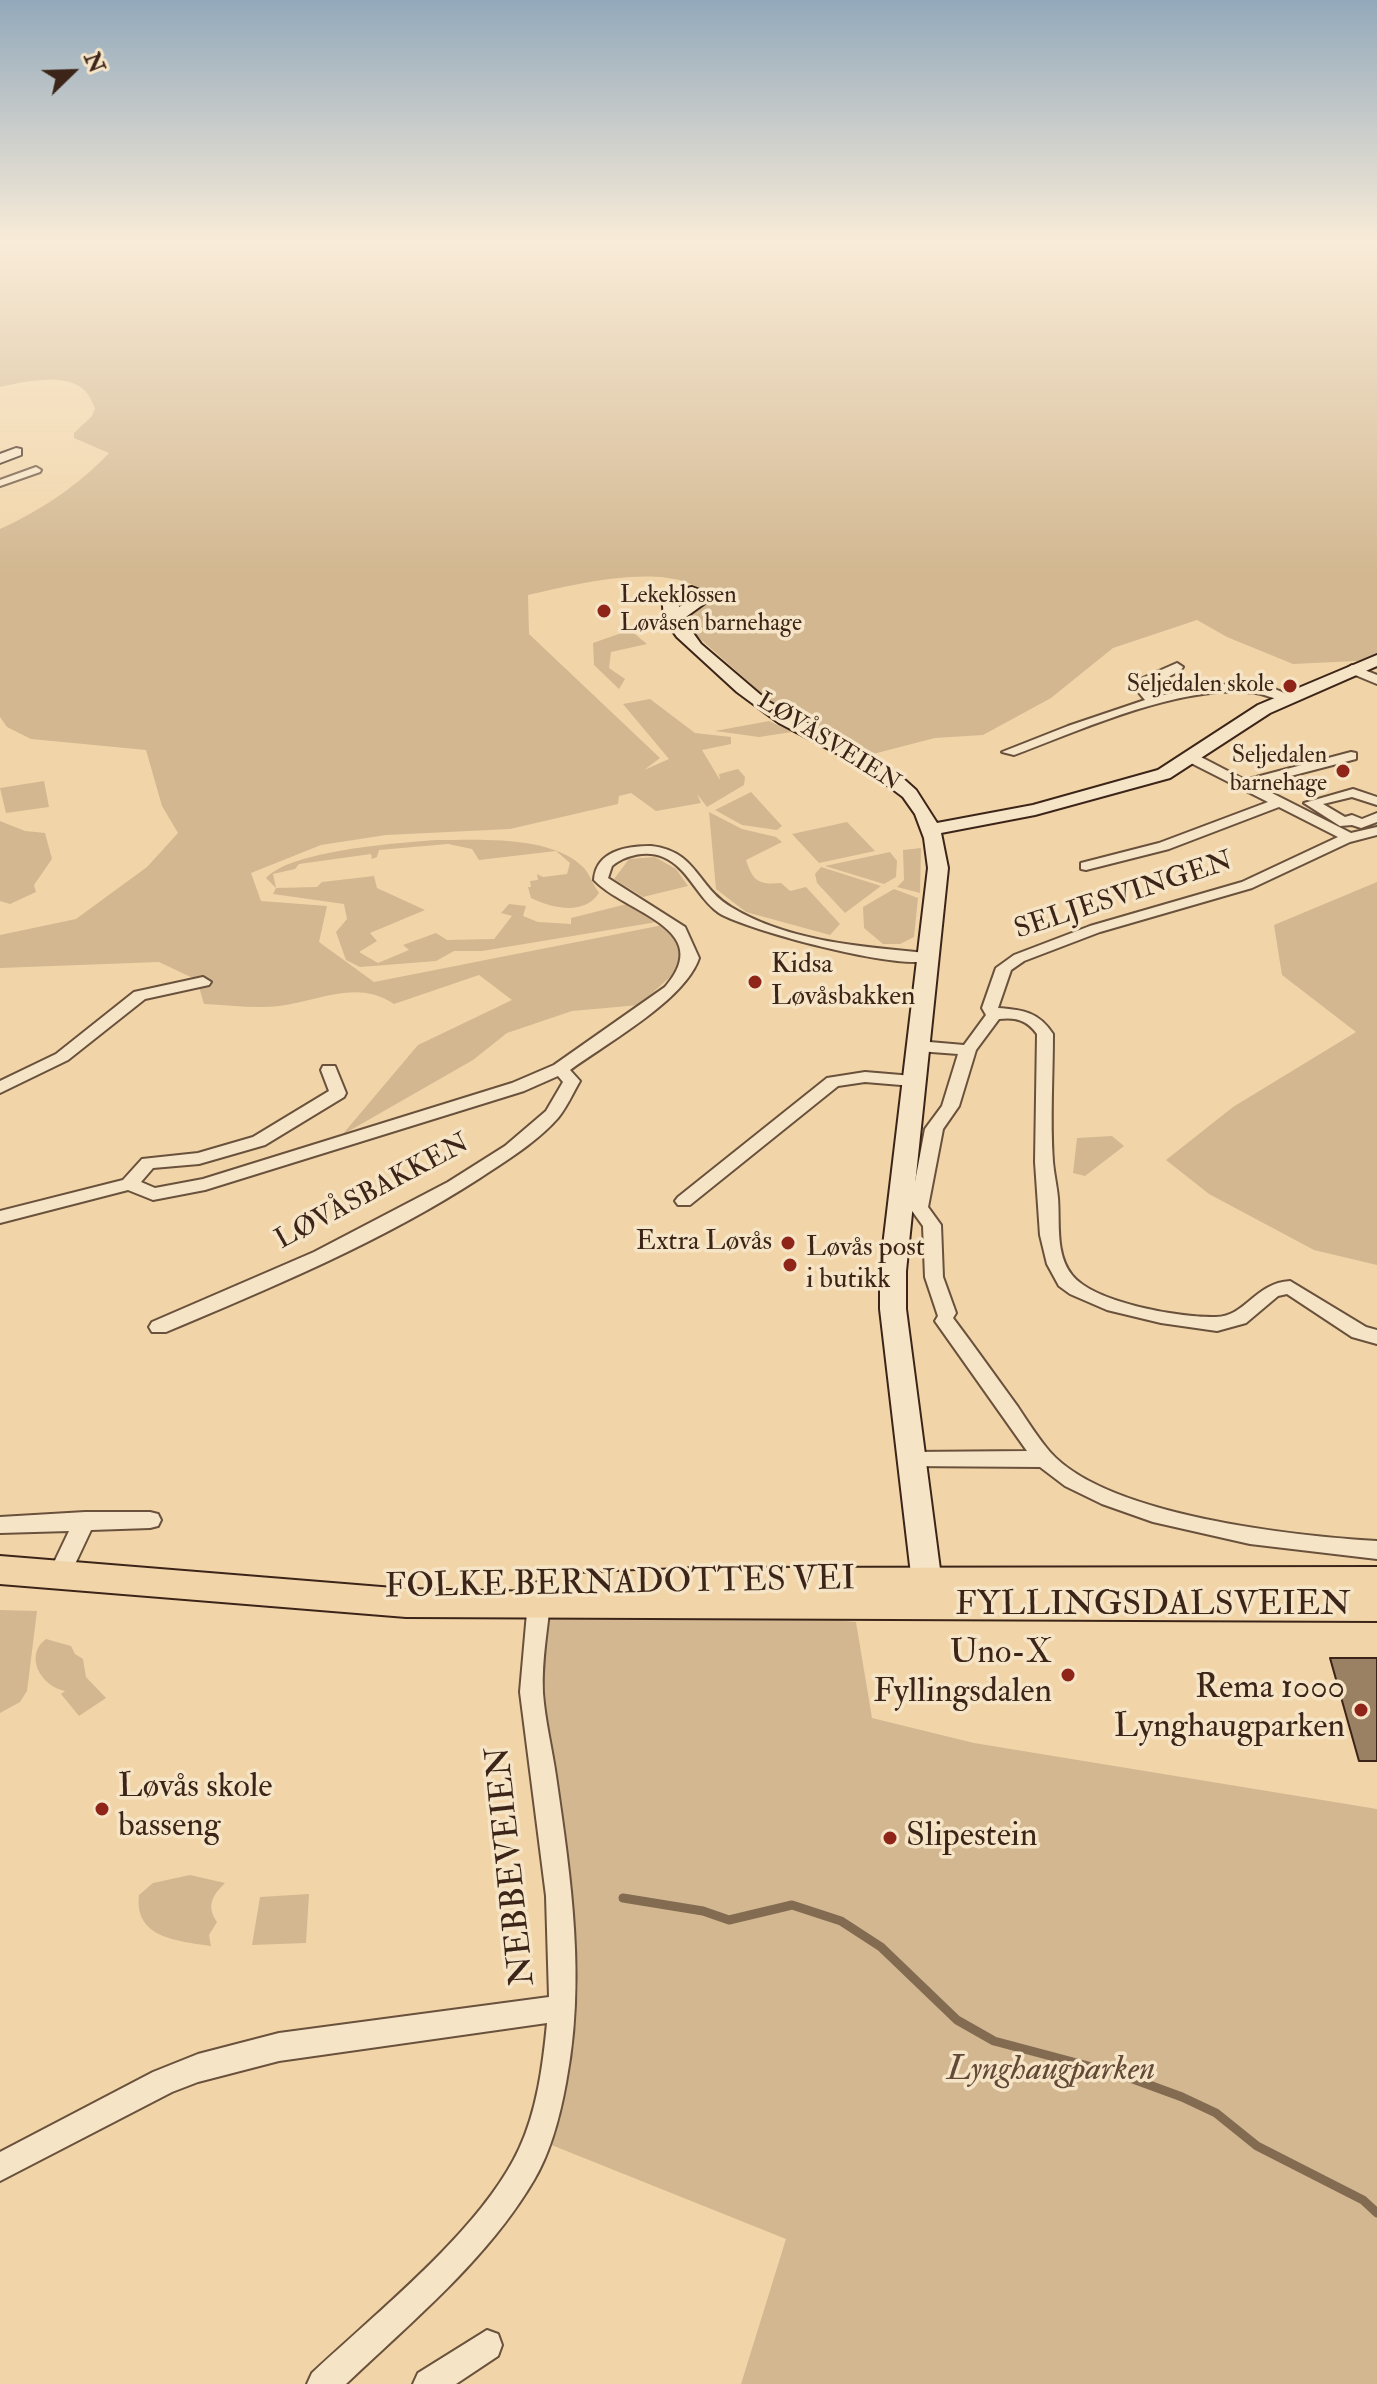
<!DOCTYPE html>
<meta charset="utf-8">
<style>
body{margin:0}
#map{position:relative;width:1377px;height:2384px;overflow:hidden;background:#f1d5a9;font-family:"IM FELL Double Pica",serif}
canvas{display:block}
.north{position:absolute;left:32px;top:32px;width:80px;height:80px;-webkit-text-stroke:6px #f6e4c7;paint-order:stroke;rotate:67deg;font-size:22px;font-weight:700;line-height:32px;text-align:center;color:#3c2518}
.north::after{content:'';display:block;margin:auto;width:28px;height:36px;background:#3c2518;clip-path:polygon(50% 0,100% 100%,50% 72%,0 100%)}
</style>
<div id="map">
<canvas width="1377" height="2384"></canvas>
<div class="north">N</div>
</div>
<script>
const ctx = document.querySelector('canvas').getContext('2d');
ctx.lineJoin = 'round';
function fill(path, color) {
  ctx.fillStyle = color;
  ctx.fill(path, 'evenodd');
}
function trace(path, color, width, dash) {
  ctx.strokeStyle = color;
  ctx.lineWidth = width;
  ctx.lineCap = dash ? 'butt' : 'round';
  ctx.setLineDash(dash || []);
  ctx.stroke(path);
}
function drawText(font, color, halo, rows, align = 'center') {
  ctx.font = font + ' "IM FELL Double Pica",serif';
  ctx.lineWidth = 7;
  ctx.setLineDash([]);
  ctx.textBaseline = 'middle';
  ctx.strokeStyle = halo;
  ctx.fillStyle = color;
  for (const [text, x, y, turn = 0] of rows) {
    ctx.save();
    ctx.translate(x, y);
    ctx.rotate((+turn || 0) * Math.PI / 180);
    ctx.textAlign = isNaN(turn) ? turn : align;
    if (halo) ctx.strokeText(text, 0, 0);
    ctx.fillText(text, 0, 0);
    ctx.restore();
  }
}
const green = new Path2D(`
 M0,241H1377V660L1293,664L1227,637L1197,620L1113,648L1051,698L983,735L935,738L869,755L812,727L768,699L680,621L709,597C676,558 573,585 528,595L529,634L660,758L644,770L669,759L623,704L650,699L695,733L731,737V744L702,750L720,780L719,774L738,769L745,777L744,785L707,807L697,794L701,803L656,811L631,793L619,796L618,804L510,829L386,835L321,845L251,873L261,901L327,906L319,942L374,982L663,925L691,958L639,1005L572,1011L507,1033L473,1060L342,1135L418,1045L512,1000L479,975L394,1004C357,979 319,1001 279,1006C255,1009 228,1005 204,1004L197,980L159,962L0,968V935L76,919L147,867L178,833L162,806L146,750L31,739L7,727L0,717V529C40,511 79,485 109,453L74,438V433L92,416L95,408C92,402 89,394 84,390C67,372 21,382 0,387Z
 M630,630L647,644L611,652L609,668L625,679L619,689L594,665L593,643Z
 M769,721L792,732L759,737L715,731Z
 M44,781L49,807L6,813L0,788Z
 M751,792L782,826L777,830L742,825L715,810Z
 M709,812L742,829L776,837L782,842L746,860C753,881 758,885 781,883L790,891L806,887L840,924L830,935L746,912L716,889Z
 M0,821L25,831L45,833L52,859L34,885L36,892L10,904L0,901Z
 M847,822L875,851L819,863L792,834Z
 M437,840C479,840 551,835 583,867C590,874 593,885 599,893C584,916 552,908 531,898L528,887H531L530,881L538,880L537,874L543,877L567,874L570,863L556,851L479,860L472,849L448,844L379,850L377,857L372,859L371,854L299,864L295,869L273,874L276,888L317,887L322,882L374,876L377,888L425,910L370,933L377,941L359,952L378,963L409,950L403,945L436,933L447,940L494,939L512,916L501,913L509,904L526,906L523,916L538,922L571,924V918L627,904L657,922L482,951H454L436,961L360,967L346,960L336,932L347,919L344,904L273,894L276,888L266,878C292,850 398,843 437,840Z
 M921,848L920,893L897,887L904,880L903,850Z
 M890,852L897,861L896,877L884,884L825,866Z
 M655,857L676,869L688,886L643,897L614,879L629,859Z
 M821,867L881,886L845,913L817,883L815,874Z
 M1377,882V1265L1314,1250L1209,1194L1166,1160L1233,1107L1356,1032L1282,975L1274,925Z
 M894,889L918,898L914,937L900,944H883L864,928L863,907Z
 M1112,1136L1124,1146L1085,1176L1073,1173L1077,1138Z
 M540,1606H697L856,1622L872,1718L974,1743L1377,1809V2384H741L786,2239L539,2140L564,2008L531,1680Z
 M0,1610L37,1611L27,1691L20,1702L0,1713Z
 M46,1639L71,1646L75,1654L83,1659L86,1677L106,1698L79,1716L61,1694L65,1691C40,1686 24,1655 46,1639Z
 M190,1875L225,1883C212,1896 206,1906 217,1922L209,1935L211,1946C177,1941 134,1938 139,1895L153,1883Z
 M309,1894L306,1943L252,1945L260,1897Z`);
const stream = new Path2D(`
 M623,1898L703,1911L729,1920L792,1905L841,1921L881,1947L957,2020L994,2041L1122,2075L1182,2097L1216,2113L1257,2146L1363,2200L1377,2213`);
const building = new Path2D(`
 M1330,1658H1377V1761H1359Z`);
const street = new Path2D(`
 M36,467L41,470L40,472L0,486V480Z
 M1177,663L1183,667L1181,670L1148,688L1156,697C1195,688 1256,672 1292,698L1286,702C1276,699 1266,695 1256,693C1186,682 1080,730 1014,755L1002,752L1068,726L1145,700L1135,688L1143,678Z
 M1352,665L1377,675V684L1348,672L1346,669Z
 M1351,752L1356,753V759L1256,785L1351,833L1377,827V835L1350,842L1252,888L1100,932L1024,961L1011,970L998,1008C1022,1010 1038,1011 1053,1034C1053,1077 1050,1120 1053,1162C1054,1174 1057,1186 1058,1198C1060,1223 1055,1254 1072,1275C1094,1303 1181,1318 1216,1317C1245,1317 1255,1283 1290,1281L1366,1327L1377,1330V1344L1352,1337L1287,1294L1278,1296L1246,1323L1217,1331L1161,1323L1107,1310L1070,1294L1059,1286L1047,1264L1040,1235L1035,1162L1037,1034C1027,1020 1016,1017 999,1019L976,1050L959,1106L943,1129L928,1207L941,1225L943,1277L956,1313L953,1318C975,1347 996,1377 1018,1407C1028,1422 1038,1438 1050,1452C1107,1516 1294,1536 1377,1541V1559L1250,1544L1153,1522L1102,1504L1065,1486L1040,1467L904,1466L901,1460L904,1454L911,1452L1027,1451L935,1321L938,1316L925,1277L923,1226L910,1208L925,1129L942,1106L958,1054L918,1051L910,1046L918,1041L964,1045L986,1015L982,1008L996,968L1014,955L1090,926L1242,882L1338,837L1279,807L1169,849L1086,870L1081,869V863L1159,843L1268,802L1187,761V755H1197L1245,780Z
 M1353,789L1377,797V805L1352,797L1323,804L1345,817L1352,815L1362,819L1377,813V822L1361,828L1352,825L1340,826L1304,803Z
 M651,846C697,851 697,887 731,907C788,942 864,947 928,953L936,958C915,976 746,930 719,913C697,898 689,868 663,857C647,850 625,855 612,866L608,878L685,927L699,958C685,1000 607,1043 570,1070L580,1081C573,1093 567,1107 558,1118C537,1142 507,1160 480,1178C383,1241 273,1287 166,1332H152L149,1327L152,1322L314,1252L448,1182L505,1146L546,1111L563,1082L558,1076L524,1091L205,1190L153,1200L128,1190L0,1223V1211L123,1180L142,1159L198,1153L253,1137L329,1091L321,1070L323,1066H335L346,1093L344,1097L265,1145L199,1164L153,1168L141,1182L155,1188L203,1179L512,1083L554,1065L665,987C717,928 625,913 594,880C596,851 626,846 651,846Z
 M203,977L211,982L209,985L145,999L68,1060L0,1093V1081L56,1054L134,992Z
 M865,1072L913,1076L921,1081L913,1086L865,1082L838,1086L690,1205H678L675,1201L678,1197L827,1078Z
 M85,1512H150L158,1514L161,1520L158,1526L150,1528L91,1530L68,1579L60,1582L52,1579L49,1573L69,1531L0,1533V1517Z
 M540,1581L548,1584L551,1590C549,1624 541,1658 543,1693C545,1721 552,1748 556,1776C571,1879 586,1981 566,2083C560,2116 551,2151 534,2180C487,2260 412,2321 346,2384H307L312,2373C377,2312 482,2229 519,2149C537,2111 543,2065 547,2023L279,2061L198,2082L172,2092L0,2181V2152L153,2072L198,2054L279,2033L549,1997L546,1896L520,1692L529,1590L532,1584Z
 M487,2330L498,2334L502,2345L498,2356L456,2384H413L418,2373Z`);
const secondary = new Path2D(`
 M16,448L21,449V455L0,463V454Z
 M692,587L705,592L708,601L683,619L701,644L769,702L897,773L916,790L937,823L1033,805L1158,770L1258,705L1377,655V666L1270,713L1170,778L1035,815L941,833L948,868L906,1271V1309L944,1600L940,1609L929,1612L918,1609L914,1600L880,1309V1271L928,868L924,838L915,814L903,797L863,767L779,723L737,692L677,637L664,619L662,594ZM691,597L692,599L679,607L678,598Z`);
const primary = new Path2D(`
 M0,1556L406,1589L540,1592H562L565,1578L577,1574L697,1568L1377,1567V1621L406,1617L0,1584Z`);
const markers = [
 [604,611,8,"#8f2418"],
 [1290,686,8,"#8f2418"],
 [1343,771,8,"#8f2418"],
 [755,982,8,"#8f2418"],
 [788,1243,8,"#8f2418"],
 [790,1265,8,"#8f2418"],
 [1068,1675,8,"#8f2418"],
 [1361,1710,8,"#8f2418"],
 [102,1809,8,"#8f2418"],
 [890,1838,8,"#8f2418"]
];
const farPoinames = [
 ["Lekeklossen",620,597,"left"],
 ["Løvåsen barnehage",620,625,"left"],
 ["Seljedalen skole",1274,686],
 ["Seljedalen",1327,757],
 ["barnehage",1327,785]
];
const farStreetnames = [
 ["LØVÅSVEIEN",828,743,32]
];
const streetNames = [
 ["SELJESVINGEN",1124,897,-18],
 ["LØVÅSBAKKEN",373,1193,-28]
];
const poiNames = [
 ["Kidsa",771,966],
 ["Løvåsbakken",771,998],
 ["Extra Løvås",772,1243,"right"],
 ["Løvås post",806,1249],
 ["i butikk",806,1281]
];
const nearStreetnames = [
 ["FOLKE BERNADOTTES VEI",620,1585,-1],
 ["FYLLINGSDALSVEIEN",1153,1607],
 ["NEBBEVEIEN",513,1866,-96]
];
const nearPoinames = [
 ["Uno-X",1052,1655],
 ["Fyllingsdalen",1052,1694],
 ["Rema 1000",1345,1690],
 ["Lynghaugparken",1345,1729],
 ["Løvås skole",118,1789,"left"],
 ["basseng",118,1828,"left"],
 ["Slipestein",906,1838,"left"]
];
const nearParknames = [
 ["Lynghaugparken",1051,2072]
];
fill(green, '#d2b790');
trace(stream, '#836b52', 9);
fill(building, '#9a8163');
trace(building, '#3c2518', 2);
trace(street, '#69513c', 4);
trace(secondary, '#3c2518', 4);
trace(primary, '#3c2518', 4);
fill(street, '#f6e4c7');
fill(secondary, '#f6e4c7');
fill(primary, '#f1d5a9');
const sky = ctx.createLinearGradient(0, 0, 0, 575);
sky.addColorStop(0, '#93a9bb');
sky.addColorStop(0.42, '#f9ecd8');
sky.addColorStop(1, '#f9ecd800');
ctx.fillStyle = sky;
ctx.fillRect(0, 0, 1377, 575);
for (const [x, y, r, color] of markers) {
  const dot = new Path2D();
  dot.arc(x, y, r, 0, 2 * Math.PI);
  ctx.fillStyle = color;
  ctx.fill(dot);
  trace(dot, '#f6e4c7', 3);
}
drawText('24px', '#3c2518', '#f6e4c7', farPoinames, 'right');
drawText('24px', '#3c2518', '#f6e4c7', farStreetnames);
drawText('28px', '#3c2518', '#f6e4c7', streetNames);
drawText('28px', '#3c2518', '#f6e4c7', poiNames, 'left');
drawText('34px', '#3c2518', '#f6e4c7', nearStreetnames);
drawText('34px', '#3c2518', '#f6e4c7', nearPoinames, 'right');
drawText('italic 34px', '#624a36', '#f6e4c7', nearParknames);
</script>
